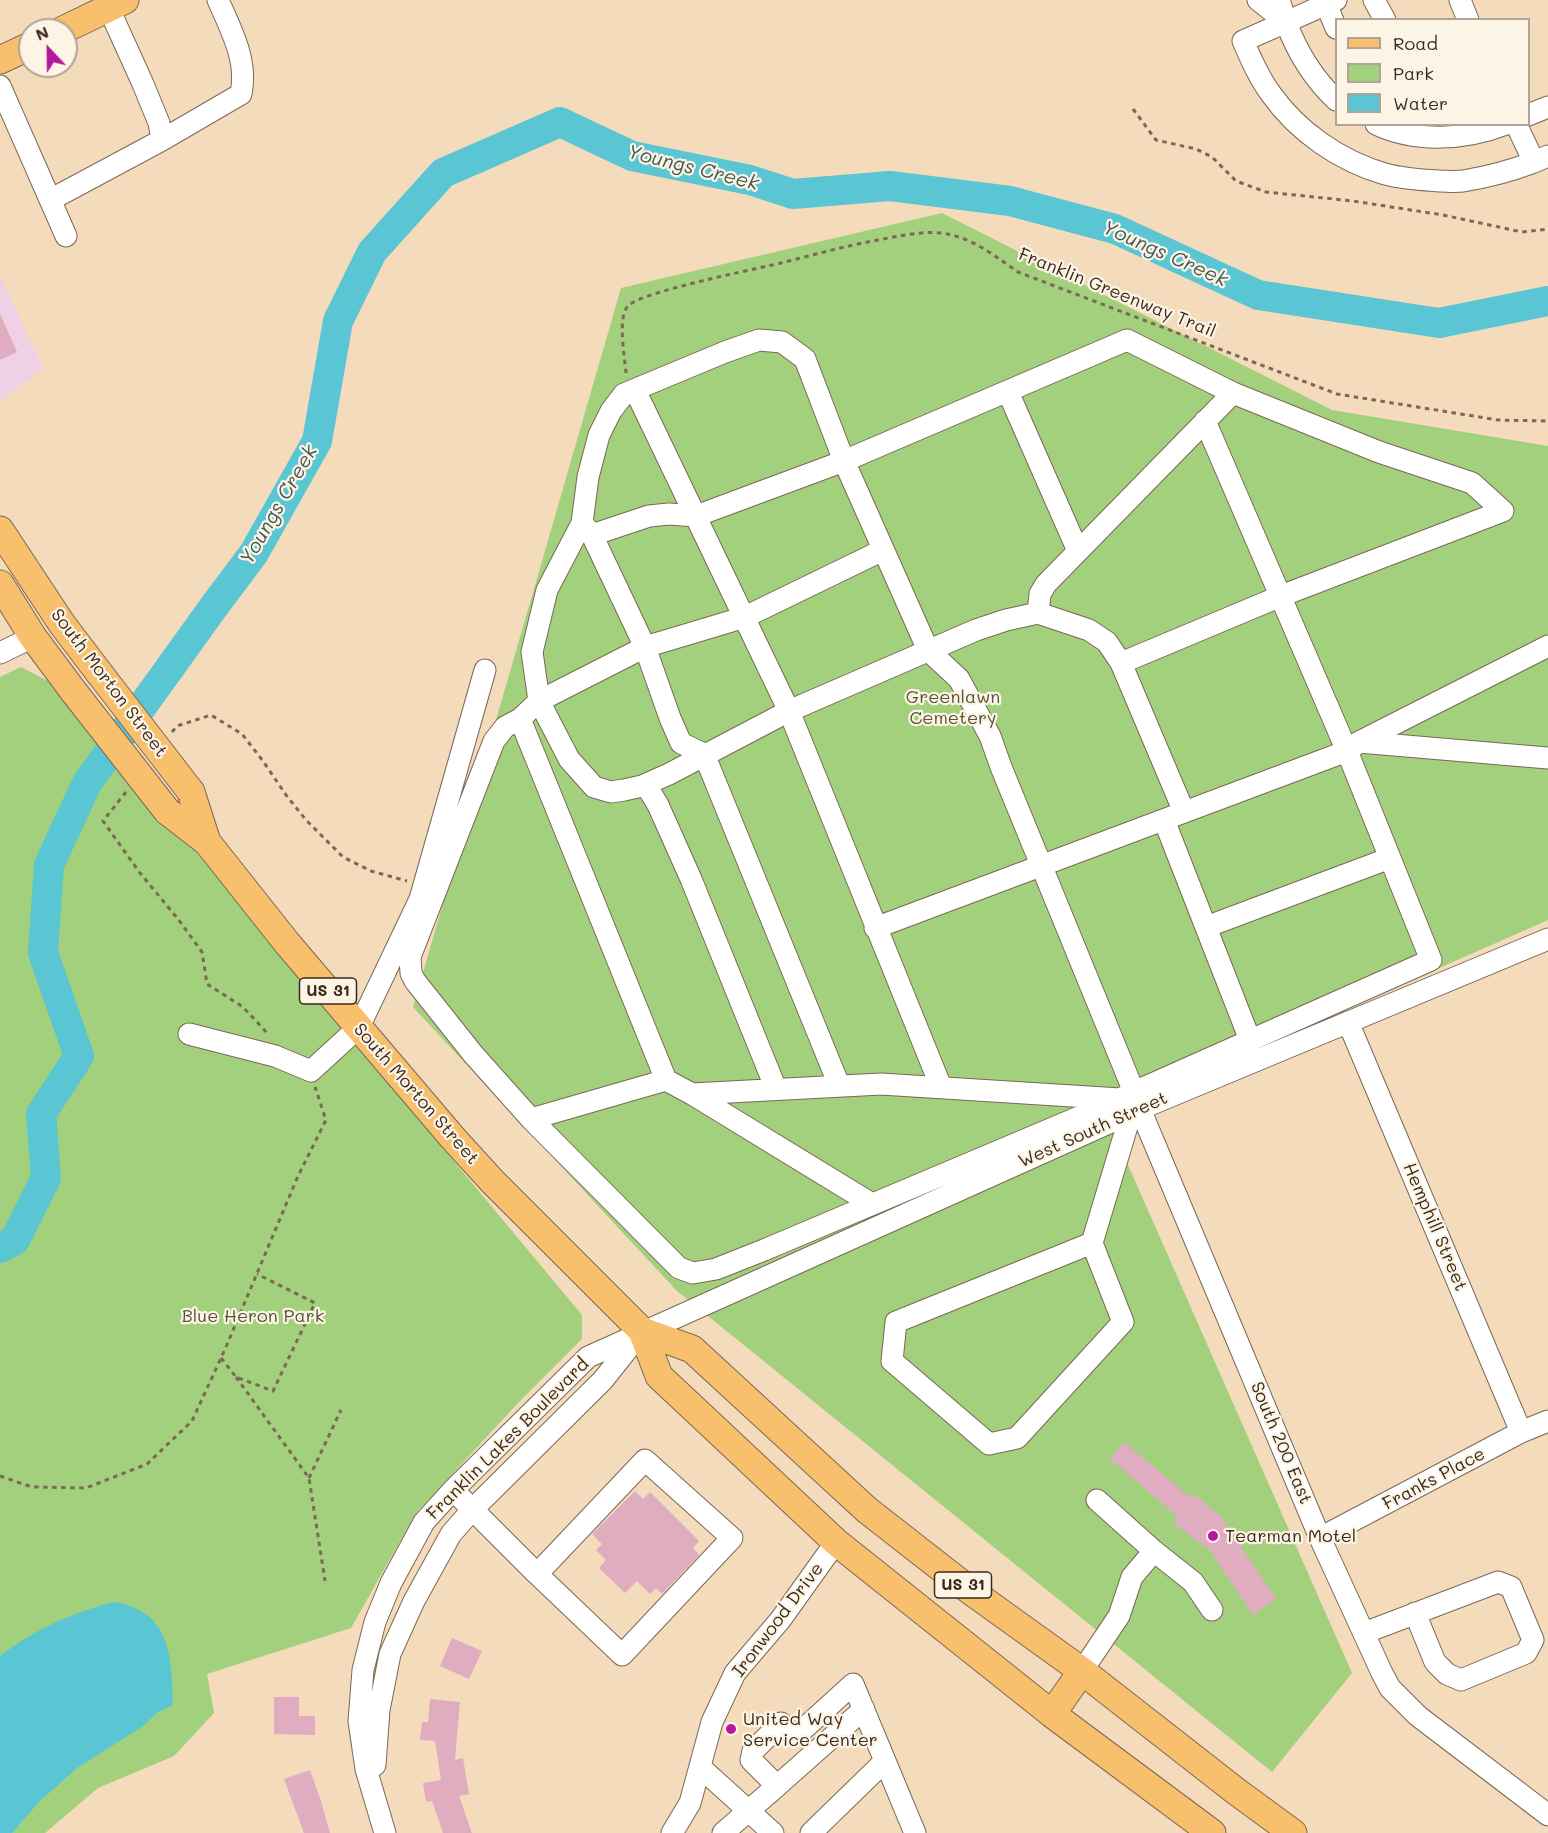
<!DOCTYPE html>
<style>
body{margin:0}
#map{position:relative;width:1548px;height:1833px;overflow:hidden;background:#f3dbbc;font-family:Mali,sans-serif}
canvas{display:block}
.legend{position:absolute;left:1335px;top:18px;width:195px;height:108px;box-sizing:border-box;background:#fcf5e5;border:2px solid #afa495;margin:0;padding:8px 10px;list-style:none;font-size:18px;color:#3b2a1e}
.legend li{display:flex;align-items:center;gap:12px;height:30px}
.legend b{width:30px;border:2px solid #afa495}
.north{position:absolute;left:18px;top:18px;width:60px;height:60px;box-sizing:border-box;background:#fcf5e5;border:2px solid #afa495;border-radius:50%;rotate:338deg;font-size:16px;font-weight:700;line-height:24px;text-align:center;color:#3b2a1e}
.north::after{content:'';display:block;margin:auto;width:21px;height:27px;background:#b5179e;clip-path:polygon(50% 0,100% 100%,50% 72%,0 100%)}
</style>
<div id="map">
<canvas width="1548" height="1833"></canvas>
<ul class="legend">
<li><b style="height:8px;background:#f8bf6c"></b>Road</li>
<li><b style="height:16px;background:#a2d07d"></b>Park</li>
<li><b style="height:16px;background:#5ac5d3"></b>Water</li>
</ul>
<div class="north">N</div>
</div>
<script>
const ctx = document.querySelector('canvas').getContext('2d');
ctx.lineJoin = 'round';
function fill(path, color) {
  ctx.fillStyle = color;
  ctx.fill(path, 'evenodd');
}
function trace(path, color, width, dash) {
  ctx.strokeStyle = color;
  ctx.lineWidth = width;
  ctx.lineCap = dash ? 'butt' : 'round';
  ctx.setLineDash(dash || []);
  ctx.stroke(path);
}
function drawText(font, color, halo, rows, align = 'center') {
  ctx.font = font + ' Mali,sans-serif';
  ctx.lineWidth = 4.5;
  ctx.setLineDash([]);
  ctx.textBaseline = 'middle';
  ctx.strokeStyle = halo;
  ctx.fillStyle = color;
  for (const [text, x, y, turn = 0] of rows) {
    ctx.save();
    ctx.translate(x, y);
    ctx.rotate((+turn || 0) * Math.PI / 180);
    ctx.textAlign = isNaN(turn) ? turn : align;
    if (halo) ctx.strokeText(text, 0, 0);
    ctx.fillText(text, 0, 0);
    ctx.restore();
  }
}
const built = new Path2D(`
 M0,276L43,368L0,401Z`);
const green = new Path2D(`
 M942,213L1332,410L1548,446V920L1106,1115L1352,1673L1272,1772L677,1291L413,1007L621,288Z
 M21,667L58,686L582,1315V1339L518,1403L416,1513L351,1628L207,1674L214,1713L174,1756L98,1788L45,1833H0V677Z`);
const water = new Path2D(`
 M114,1602C171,1611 172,1657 173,1705L158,1712L143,1726L77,1768L39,1802L12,1833H0V1656C35,1629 72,1613 114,1602Z`);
const river = new Path2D(`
 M0,1248L15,1240L46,1178L41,1114L79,1056L43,953L49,865L87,783L215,605L254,553L317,441L338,321L372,252L443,173L560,122L632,156L750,180L793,194L890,186L1010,201L1115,229L1258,295L1439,323L1548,301`);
const building = new Path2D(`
 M0,314L17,352L0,360Z
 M1124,1442L1191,1498L1194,1494L1222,1518L1276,1599L1253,1615L1209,1549L1174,1524L1176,1515L1110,1459Z
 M635,1491L643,1499L650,1492L699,1541L693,1548L699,1555L662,1594L656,1588L650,1594L637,1581L625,1593L599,1568L606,1560L596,1550L602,1544L592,1534Z
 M452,1638L482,1651L469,1679L440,1666Z
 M274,1697H299V1716H315V1735L274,1734Z
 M430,1699L460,1702L455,1760L463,1758L469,1794L459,1796L472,1833H443L432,1801L426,1802L423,1783L441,1780L435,1741L420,1740L422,1722H428Z
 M310,1770L321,1801L330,1833H304L284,1779Z`);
const path = new Path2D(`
 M1133,109L1156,140L1196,149L1212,157L1236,181L1266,192L1353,201L1443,215L1522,232L1548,229
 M626,373C625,358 617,317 628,306C640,292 756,269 781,263C813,255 845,246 878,240C899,236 921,231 941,233C970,236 995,256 1018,272L1337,394L1498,420L1548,421
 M172,732L177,726L211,715L242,734L263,761L286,795L306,820L343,857L371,871L407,881
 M126,792L103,821L140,873L178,919L202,952L207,984L243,1007L269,1035
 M221,1358L236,1377L273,1391L315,1303L257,1274
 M236,1377L309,1478L325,1581
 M0,1476L32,1487L86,1488L147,1464L192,1421L226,1347L298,1176L326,1120L315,1087
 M309,1478L341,1410`);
const minor = new Path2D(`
 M1258,0L1286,22
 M1279,0C1282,7 1283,15 1286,22C1297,52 1313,78 1336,100
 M1336,0L1243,41C1251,59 1259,78 1271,94C1298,132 1340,161 1385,174C1403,179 1422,180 1440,181C1447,181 1455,182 1463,181C1487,177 1511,171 1534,162
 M1374,0L1385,20
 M1460,0L1468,20
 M1326,4L1336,28
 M0,86L66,236
 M1528,115L1548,107
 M1376,124C1416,143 1465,140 1506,124
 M1516,124L1534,162L1548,156
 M162,140L241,94C248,60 231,30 218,0
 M50,200L162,140L159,123L143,84L105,0
 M635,390L789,711L941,1087
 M1008,392L1078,551
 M1205,421L1347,751L1431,960L1134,1092L1120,1099L881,1084L692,1094L666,1080L531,1119L473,1054L415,981L411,973L410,957L494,741L505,727L520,719L539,701L532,652L547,590L582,523L588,477L599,435L611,411L624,394L725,352L759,340L782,342L805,359L844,461L928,650L959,679L990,736L1001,767L1134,1092L1140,1109L1320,1538L1382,1673L1390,1688L1418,1716L1548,1815
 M583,524L592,535L645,647L670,718L681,743L704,754L839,1085
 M592,535L649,516L669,514L696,516L844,461L1127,340L1233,393L1379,452L1472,483L1503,511L1281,596L1121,663L1107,642L1089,630L1038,613L1006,620L976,630L789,711L669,774L642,786L624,790L611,792L594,787L569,759L539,701L645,647L745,617L883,550
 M1038,613L1040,594L1046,584L1233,393
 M0,653L33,637
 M1121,663L1184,812
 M520,719L666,1080
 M1359,742L1548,646
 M646,785L658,805L691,879L776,1089
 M1164,820L1250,1040
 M1206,927L1390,858
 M875,928L1347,751L1359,742L1548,758
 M1348,1022L1521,1432
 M189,1034L275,1056L311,1071L359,1027L420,899L485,670
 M692,1094L872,1204
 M531,1119L679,1268L693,1273L716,1269L764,1250L1117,1101
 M1092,1243L1123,1322L1017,1438L989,1444L892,1361L896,1322L1092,1243L1131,1113
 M453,1490L537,1574L622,1655L732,1538L645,1460L537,1574
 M1320,1538L1521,1432L1548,1421
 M1154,1551L1193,1582L1212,1610
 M1364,1633L1498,1582L1511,1587L1533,1640L1526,1653L1461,1680L1447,1674L1435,1662L1415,1613
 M1082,1671L1119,1616L1132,1577L1154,1551L1097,1500
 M375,1765L379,1710L390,1654L414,1601L451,1534L472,1510L603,1380L638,1336
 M700,1767L773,1833
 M777,1786L864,1709
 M385,1833L366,1769L359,1721L363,1670L375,1622L391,1583L424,1522L453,1490L588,1357L1140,1109L1548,939
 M672,1833L690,1803L712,1722L735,1673L781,1619L836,1542
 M723,1833L777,1786L751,1760L753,1751L781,1723L790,1733L798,1734L853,1684L915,1833
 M811,1833L885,1761`);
const major = new Path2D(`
 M63,30L125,0
 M0,60L30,46
 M0,530L62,624L100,674
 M0,584L33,637L74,692
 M191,792L207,842
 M167,811L207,842L287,943L452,1137L492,1181L642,1331L659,1376L836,1542L1052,1714L1212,1833
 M642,1331L692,1349L867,1510L972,1592L1082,1671L1237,1792L1293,1833
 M1052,1714L1082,1671`);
const majorBridge = new Path2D(`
 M100,674L191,792
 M74,692L167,811`);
const markers = [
 [1213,1536,6,"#b5179e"],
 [731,1729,6,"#b5179e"]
];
const shields = [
 [328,991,57],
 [963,1585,57]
];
const shieldNames = [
 ["US 31",328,991],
 ["US 31",963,1585]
];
const streetNames = [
 ["Franklin Greenway Trail",1117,293,22],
 ["South Morton Street",109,683,53],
 ["South Morton Street",416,1094,49],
 ["West South Street",1093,1130,-24],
 ["Hemphill Street",1435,1227,67],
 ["Franklin Lakes Boulevard",508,1439,-45],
 ["South 200 East",1281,1443,67],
 ["Franks Place",1434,1479,-28],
 ["Ironwood Drive",778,1620,-53]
];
const parkNames = [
 ["Greenlawn",953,697],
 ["Cemetery",953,718],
 ["Blue Heron Park",253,1316]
];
const poiNames = [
 ["Tearman Motel",1225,1536],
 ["United Way",743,1719],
 ["Service Center",743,1740]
];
const waterNames = [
 ["Youngs Creek",693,168,14],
 ["Youngs Creek",1165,254,24],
 ["Youngs Creek",279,505,-60]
];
fill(built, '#f0d0e4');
fill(green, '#a2d07d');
fill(water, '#5ac5d3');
trace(river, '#5ac5d3', 30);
fill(building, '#dfacc0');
trace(minor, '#7b6855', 23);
trace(major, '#7b6855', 29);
trace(path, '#7b6855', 3, [4.5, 4.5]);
trace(minor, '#fff', 21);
trace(major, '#f8bf6c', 27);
trace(majorBridge, '#7b6855', 29, []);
trace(majorBridge, '#f8bf6c', 27);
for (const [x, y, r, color] of markers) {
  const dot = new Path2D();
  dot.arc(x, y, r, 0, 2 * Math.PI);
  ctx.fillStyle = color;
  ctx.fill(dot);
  trace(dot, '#fcf5e5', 2);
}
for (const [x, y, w] of shields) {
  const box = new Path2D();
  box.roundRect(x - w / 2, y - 13, w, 26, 4.5);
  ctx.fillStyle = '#fcf5e5';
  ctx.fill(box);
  trace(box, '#3b2a1e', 1.5);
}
drawText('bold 16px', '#3b2a1e', null, shieldNames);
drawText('18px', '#3b2a1e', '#fcf5e5', streetNames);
drawText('18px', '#555436', '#fcf5e5', parkNames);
drawText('18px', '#3b2a1e', '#fcf5e5', poiNames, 'left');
drawText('italic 20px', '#445854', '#fcf5e5', waterNames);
</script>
